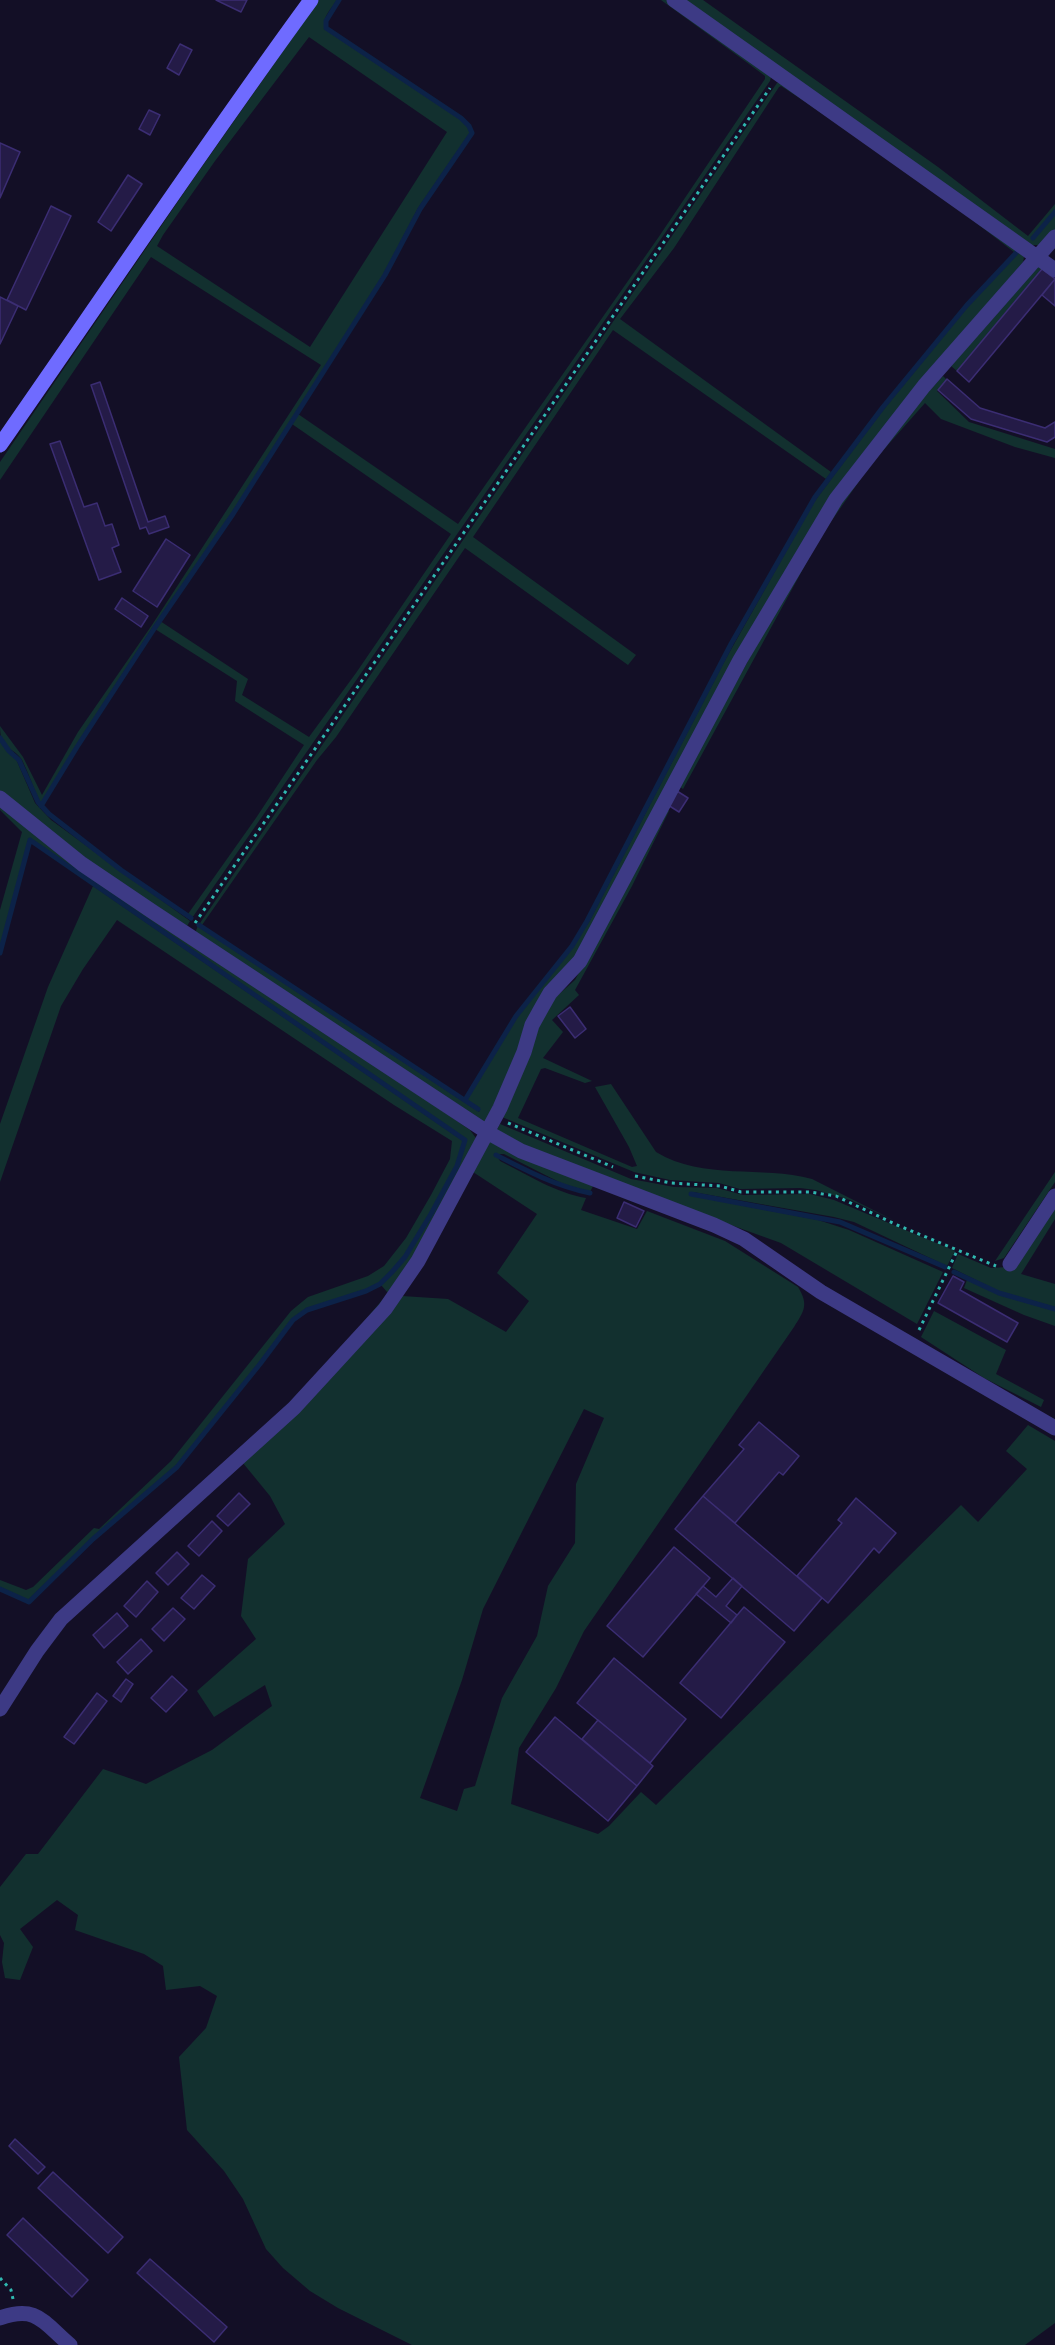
<!DOCTYPE html>
<style>
body{margin:0}
canvas{display:block;background:#130f26}
</style>
<canvas width="1055" height="2345"></canvas>
<script>
const ctx = document.querySelector('canvas').getContext('2d');
ctx.lineJoin = 'round';
function fill(path, color) {
  ctx.fillStyle = color;
  ctx.fill(path, 'evenodd');
}
function trace(path, color, width, dash) {
  ctx.strokeStyle = color;
  ctx.lineWidth = width;
  ctx.lineCap = dash ? 'butt' : 'round';
  ctx.setLineDash(dash || []);
  ctx.stroke(path);
}
const green = new Path2D(`
 M319,0H337C330,11 318,21 329,32L460,119L468,127L470,133L418,208L384,274L232,513L152,628L76,746L41,804C34,790 29,774 22,760C13,746 0,751 0,726L23,757L42,795L78,732L152,625L321,365L151,257L0,480V462L192,181ZM309,37L447,132L310,347L157,246L163,235L215,161Z
 M661,0H668L771,77L770,81L192,918L188,914L256,818L304,745L235,701L237,681L155,629L160,621L248,679L242,695L309,737L356,673L451,534L292,424L298,414L458,524L658,238L765,79V76L749,64Z
 M680,0H703L938,167L1028,236L1055,204V210L1032,238L1055,213V230L1039,245H1032Z
 M777,83H781L1019,252L1024,257L1023,262L923,381L835,496L565,975L486,1127L195,934L198,925L479,1112L480,1109L467,1100C483,1073 499,1045 516,1019C539,985 567,957 589,922L724,662L814,502L883,410L978,294L1017,253V251L1014,252L949,202L804,101L781,86L779,87L674,248L620,319L831,472L826,479L613,330L473,537L636,655L628,665L465,548L336,737L317,760L202,925L200,923Z
 M1038,267L1042,268L957,371L951,366Z
 M943,376L947,380L937,391L969,422L1055,449V458L1015,447L941,419L925,403L871,464L821,536L683,789L679,786L822,527L912,409Z
 M0,741L16,759L35,803L51,820L190,921L187,926L109,876L0,791Z
 M0,804L470,1130L478,1141L393,1292L306,1390L388,1293L381,1285L406,1258L432,1215L458,1167L466,1139L392,1090L29,839L0,948V910L22,832L0,810Z
 M667,810L669,811L632,886L575,990L579,995L552,1020L563,1032L543,1058L592,1081L585,1083L545,1068L541,1069L518,1118L632,1167L637,1166L629,1147L595,1087L611,1084L656,1152C704,1181 761,1165 812,1179L895,1221L850,1200L816,1190L800,1188L740,1189L719,1183L670,1180L634,1172L502,1117L530,1045L548,1004L575,980Z
 M93,886L463,1141L456,1166L430,1213L404,1257L391,1271L379,1283L366,1290L306,1309L292,1319L260,1363L177,1466L93,1538L28,1600L0,1587V1580L26,1590L33,1587L94,1528L99,1529L171,1461L291,1311L308,1297L368,1276L384,1266L406,1238L431,1195L450,1159L452,1141L394,1105L117,920L83,969L61,1006L0,1182V1124L48,987Z
 M500,1124L631,1179L674,1187L717,1188L743,1195L810,1194L834,1200L955,1251L947,1266L854,1222L834,1217L693,1192V1196L818,1220L849,1230L943,1272L917,1324L781,1243L628,1188L495,1133Z
 M490,1140L594,1184L590,1192L563,1184L504,1154H496L500,1161C528,1175 556,1193 586,1198L581,1210L637,1229L647,1211L725,1241L798,1287C809,1305 804,1311 794,1327L584,1631L556,1688L519,1748L511,1804L598,1834L609,1826L641,1792L656,1805L961,1505L978,1522L1027,1469L1006,1451L1028,1425L1055,1441V2323L1025,2345H412L338,2308L310,2291L283,2268L266,2249L243,2199L224,2171L187,2130L179,2057L206,2028L217,1996L200,1986L166,1990L163,1966L144,1954L75,1930L78,1915L57,1900L20,1929L33,1947L20,1980L5,1978L2,1962L4,1943L0,1935V1887L26,1854H38L103,1769L146,1784L212,1750L272,1706L265,1685L214,1717L197,1691L256,1639L241,1616L248,1559L285,1524L270,1496L243,1463L402,1296L448,1299L506,1332L529,1301L497,1273L537,1214L473,1172ZM584,1409L604,1418L576,1484L575,1543L548,1586L537,1636L502,1698L475,1786L464,1789L457,1811L420,1798L462,1680L483,1609Z
 M1055,1172V1182L1004,1258L995,1261Z
 M1055,1202V1219L1021,1274L1055,1284V1307L1000,1292L952,1268L958,1254L991,1268L1008,1267Z
 M967,1280L999,1294L1055,1310V1326L1024,1315L964,1288Z
 M934,1311L1006,1350L996,1374L1044,1400L1041,1407L984,1378L921,1337Z`);
const stream = new Path2D(`
 M1033,238L1055,212
 M0,738L9,751L19,760L38,802L49,814L121,870L191,918
 M41,806L77,747L154,629L233,514L385,275L420,209L472,133L469,126L461,118L326,28V21L339,0
 M199,925L478,1109
 M0,953L30,840L465,1140L457,1166L431,1214L405,1257L392,1272L380,1284L366,1291L307,1310L293,1320L260,1364L177,1467L93,1539L29,1602L0,1589
 M465,1100L516,1016L572,946L587,921L731,644L815,497L883,407L967,305L1016,253
 M496,1155C527,1171 556,1186 590,1193
 M691,1194L840,1222L945,1267
 M954,1272L999,1293L1055,1309`);
const building = new Path2D(`
 M216,0H247L241,12Z
 M180,44L192,50L179,75L167,68Z
 M149,110L160,115L150,135L139,129Z
 M0,143L20,152L0,198Z
 M128,175L142,184L111,231L98,222Z
 M51,206L71,216L26,310L7,300Z
 M1042,269L1055,279L969,382L957,371Z
 M1055,279V306L1042,295Z
 M0,297L18,306L0,344Z
 M947,379L980,408L1045,428L1055,422V437L1047,442L971,419L938,390Z
 M100,382L148,522L165,516L169,527L149,534L146,527L140,529L91,385Z
 M60,441L84,507L97,503L105,526L112,524L119,545L112,548L121,572L99,580L50,444Z
 M166,539L190,555L157,607L133,591Z
 M122,598L148,616L141,627L115,609Z
 M677,791L688,798L679,812L668,805Z
 M570,1007L586,1029L575,1038L558,1016Z
 M624,1202L644,1211L636,1227L617,1218Z
 M953,1276L964,1282L960,1290L1018,1323L1007,1342L938,1303Z
 M759,1422L799,1456L783,1475L779,1472L735,1523L703,1496L744,1449L739,1445Z
 M239,1493L250,1504L228,1526L217,1516Z
 M703,1496L822,1598L794,1631L675,1529Z
 M856,1498L896,1533L879,1553L874,1548L828,1603L797,1576L842,1523L838,1520Z
 M212,1521L222,1531L199,1556L188,1546Z
 M674,1547L710,1578L643,1657L607,1626Z
 M177,1552L189,1564L168,1585L156,1573Z
 M202,1575L215,1586L194,1609L181,1598Z
 M733,1578L742,1586L726,1606L737,1615L731,1623L696,1594L703,1586L716,1597Z
 M147,1581L158,1592L136,1617L124,1606Z
 M744,1607L785,1642L721,1718L680,1683Z
 M173,1608L185,1619L164,1641L152,1629Z
 M117,1613L128,1626L104,1648L93,1635Z
 M141,1639L152,1651L128,1674L117,1662Z
 M614,1658L686,1719L650,1763L577,1703Z
 M172,1676L187,1690L166,1712L151,1698Z
 M126,1679L133,1684L121,1702L113,1696Z
 M97,1693L107,1701L74,1744L64,1737Z
 M555,1717L637,1786L608,1821L526,1752Z
 M598,1720L653,1766L637,1786L582,1739Z
 M15,2139L45,2167L38,2174L9,2146Z
 M53,2172L123,2237L108,2253L38,2188Z
 M23,2218L88,2280L72,2297L7,2235Z
 M150,2259L227,2327L214,2342L137,2273Z`);
const path = new Path2D(`
 M195,923L770,88
 M508,1123L613,1167
 M635,1176L671,1183L720,1186L741,1192H810L836,1196L897,1225L996,1266
 M919,1330L957,1251
 M0,2278L11,2290L13,2299`);
const street = new Path2D(`
 M674,0L1055,270
 M0,798L82,864L153,912L487,1132L521,1151L714,1225L744,1239L821,1292L1055,1428
 M1010,1264L1055,1196
 M0,1709L37,1651L61,1619L294,1408L385,1309L418,1261L500,1108L524,1052L532,1025L542,1007L550,993L580,961L740,660L836,499L924,386L1055,237
 M0,2318C37,2305 43,2322 70,2345`);
const secondary = new Path2D(`
 M0,445C104,296 204,146 311,0`);
fill(green, '#12302f');
trace(stream, '#0c2248', 5);
fill(building, '#241b47');
trace(building, '#3b2d73', 1.5);
trace(path, '#2fb8b0', 3, [3, 4.5]);
trace(street, '#3d3a85', 15);
trace(secondary, '#6f6bff', 15);
</script>
